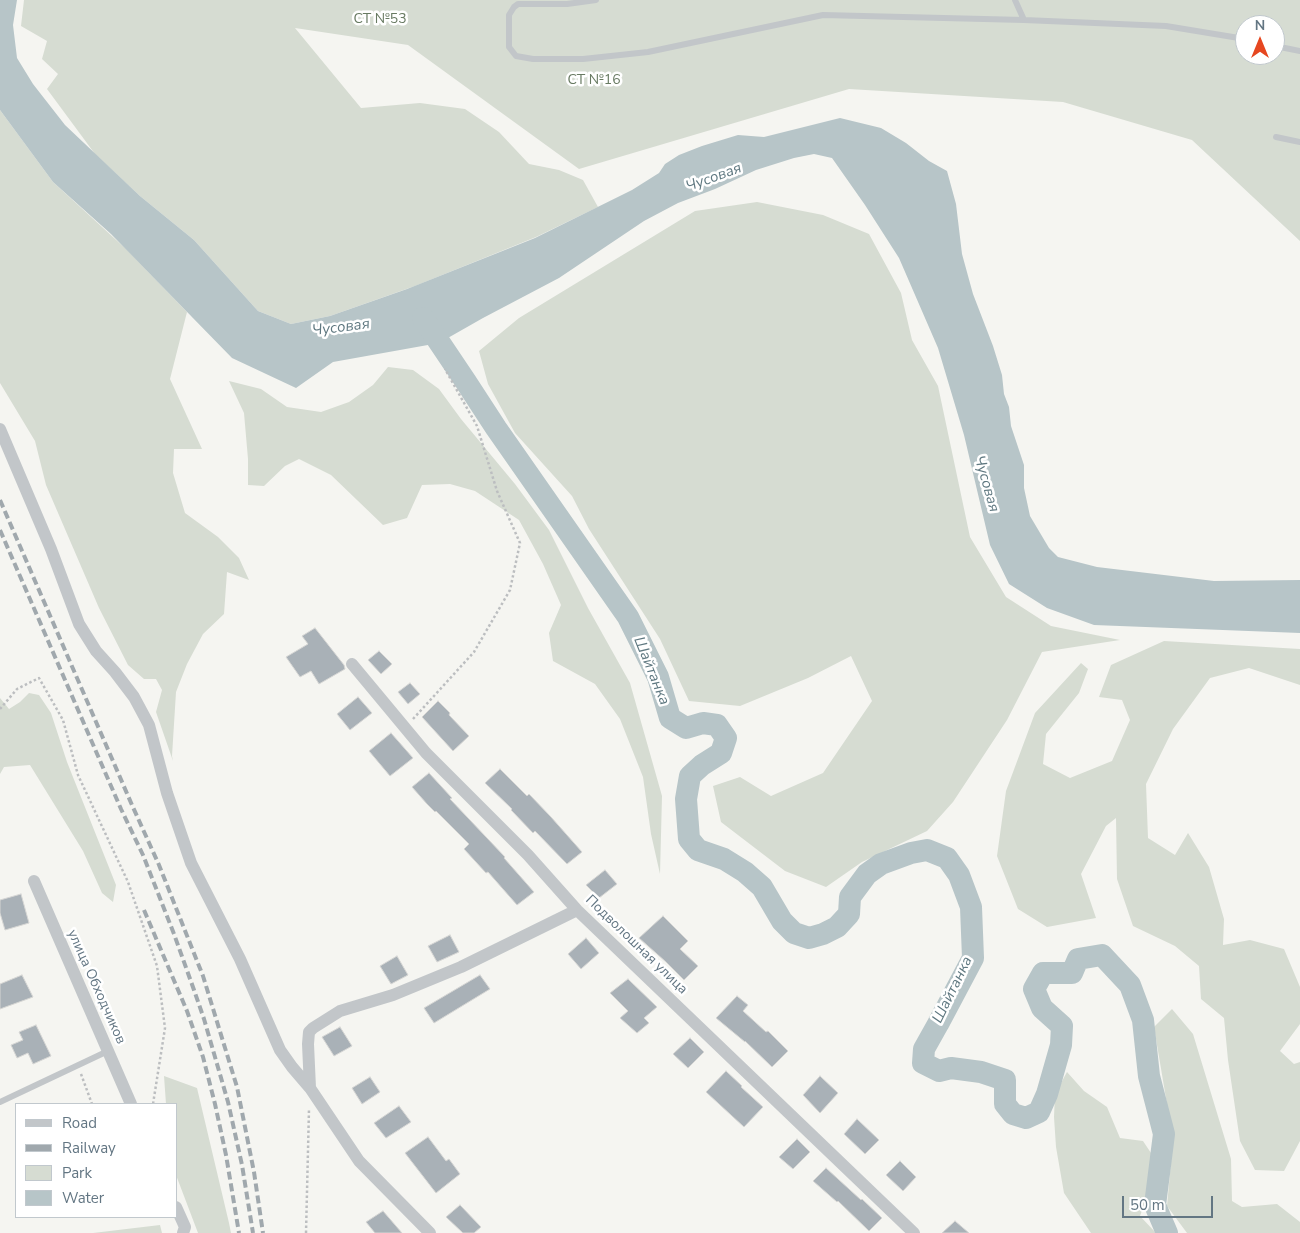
<!DOCTYPE html>
<meta charset="utf-8">
<style>
body{margin:0}
#map{position:relative;width:1300px;height:1233px;overflow:hidden;background:#f5f5f1;font-family:"Nunito Sans",sans-serif}
canvas{display:block}
.legend{position:absolute;left:15px;top:1103px;width:162px;height:115px;box-sizing:border-box;background:#fff;border:1px solid #c1c8cd;margin:0;padding:6px 9px;list-style:none;font-size:15px;color:#637683}
.legend li{display:flex;align-items:center;gap:10px;height:25px}
.legend b{width:25px;border:1px solid #c1c8cd}
.north{position:absolute;left:1235px;top:15px;width:50px;height:50px;box-sizing:border-box;background:#fff;border:1px solid #c1c8cd;border-radius:50%;rotate:0deg;font-size:14px;font-weight:700;line-height:20px;text-align:center;color:#637683}
.north::after{content:'';display:block;margin:auto;width:18px;height:22px;background:#e64720;clip-path:polygon(50% 0,100% 100%,50% 72%,0 100%)}
.scale{position:absolute;left:1122px;top:1196px;width:91px;height:22px;box-sizing:border-box;border:2px solid #637683;border-top:0;padding-left:6px;font-size:15px;line-height:18px;white-space:nowrap;color:#637683;-webkit-text-stroke:4px #fff;paint-order:stroke}
</style>
<div id="map">
<canvas width="1300" height="1233"></canvas>
<ul class="legend">
<li><b style="height:6px;background:#c2c6c9"></b>Road</li>
<li><b style="height:6px;background:#a0a8ad"></b>Railway</li>
<li><b style="height:14px;background:#d6dcd2"></b>Park</li>
<li><b style="height:14px;background:#b7c5c8"></b>Water</li>
</ul>
<div class="north">N</div>
<div class="scale">50 m</div>
</div>
<script>
const ctx = document.querySelector('canvas').getContext('2d');
ctx.lineJoin = 'round';
function fill(path, color) {
  ctx.fillStyle = color;
  ctx.fill(path, 'evenodd');
}
function shape(rows) {
  const path = new Path2D();
  for (const r of rows) {
    path.moveTo(r[0], r[1]);
    for (let i = 2; i < r.length; i += 2) path.lineTo(r[i], r[i + 1]);
  }
  return path;
}
function strokePath(path, color, width, dash) {
  ctx.strokeStyle = color;
  ctx.lineWidth = width;
  ctx.lineCap = dash ? 'butt' : 'round';
  ctx.setLineDash(dash || []);
  ctx.stroke(path);
}
function drawText(font, color, halo, rows, align = 'center') {
  ctx.font = font + ' "Nunito Sans",sans-serif';
  ctx.lineWidth = 5;
  ctx.setLineDash([]);
  ctx.textBaseline = 'middle';
  ctx.strokeStyle = halo;
  ctx.fillStyle = color;
  for (const [text, x, y, turn = 0] of rows) {
    ctx.save();
    ctx.translate(x, y);
    ctx.rotate((+turn || 0) * Math.PI / 180);
    ctx.textAlign = isNaN(turn) ? turn : align;
    if (halo) ctx.strokeText(text, 0, 0);
    ctx.fillText(text, 0, 0);
    ctx.restore();
  }
}
fill(shape([
 [24,0,1300,0,1300,241,1192,140,1063,102,849,89,579,169,408,45,295,28,361,108,420,103,465,109,499,132,529,164,559,170,583,180,598,207,536,237,415,286,330,316,291,324,258,311,194,240,140,196,95,154,47,89,58,74,42,59,47,41,21,26],
 [1245,25,1275,25,1275,55,1245,55],
 [0,110,53,182,126,249,187,312,170,379,202,449,174,449,173,473,185,513,218,537,239,558,249,580,227,572,224,614,203,634,187,664,176,692,172,756,173,761,156,712,162,690,156,679,144,679,128,665,99,608,46,485,35,441,0,383],
 [757,202,823,215,869,234,901,293,912,340,938,386,970,537,1006,597,1051,626,1120,640,1042,652,1007,720,953,802,927,831,862,862,826,887,785,871,721,822,713,786,740,777,771,796,823,773,872,701,851,656,808,678,740,706,689,701,660,639,589,529,572,496,515,433,488,384,479,351,519,318,695,211],
 [388,367,413,370,439,389,461,419,515,484,549,530,588,608,630,683,662,796,660,874,651,834,643,777,620,719,595,684,553,661,549,633,561,605,543,564,519,520,475,491,450,484,422,485,407,518,383,525,331,475,299,459,285,466,264,486,248,485,248,459,244,413,229,381,261,389,287,407,321,412,349,402,373,385],
 [1164,641,1300,649,1300,685,1249,668,1210,678,1173,729,1146,784,1148,838,1175,855,1188,833,1209,867,1224,919,1223,945,1250,940,1284,949,1300,987,1300,1024,1280,1051,1294,1064,1300,1062,1300,1141,1284,1171,1255,1170,1240,1141,1228,1060,1224,1018,1201,999,1199,966,1175,946,1133,926,1117,879,1116,818,1106,826,1081,874,1096,918,1047,927,1018,909,997,856,1006,791,1035,713,1081,663,1088,669,1079,693,1046,734,1043,764,1070,778,1112,761,1130,720,1122,700,1099,697,1111,665],
 [29,693,39,695,51,713,67,762,116,885,113,902,102,893,83,851,30,765,4,767,0,774,0,698,9,709,20,702],
 [1172,1009,1193,1034,1231,1159,1232,1201,1242,1207,1277,1204,1300,1222,1300,1233,1187,1233,1167,1206,1173,1140,1154,1027],
 [1067,1072,1084,1091,1107,1107,1120,1138,1143,1141,1151,1153,1153,1180,1140,1216,1156,1233,1091,1233,1064,1193,1056,1147,1054,1117,1055,1094],
 [164,1076,197,1088,229,1223,231,1233,198,1233,176,1175,176,1104,166,1104],
 [160,1225,162,1233,93,1233]
]), '#d6dcd2');
fill(shape([
 [0,0,17,0,13,25,17,58,33,84,65,125,140,196,194,240,258,311,291,324,330,316,407,289,535,238,632,190,659,173,665,164,679,155,702,146,738,135,764,137,840,118,881,128,906,143,929,161,947,171,956,204,962,254,973,294,993,346,1002,375,1004,394,1009,407,1011,426,1024,465,1024,488,1030,516,1049,548,1058,557,1097,567,1214,581,1300,580,1300,633,1094,625,1047,608,1009,584,990,545,964,435,938,348,899,258,865,205,832,158,814,154,794,158,756,170,715,189,678,203,644,221,559,278,483,318,439,343,333,362,296,388,232,358,111,234,53,182,0,110]
]), '#b7c5c8');
strokePath(shape([
 [423,318,466,382,496,428,628,617,658,677,670,718,686,728,703,723,717,725,726,738,721,753,702,765,690,776,686,799,689,839,698,850,724,859,745,872,762,887,782,921,794,933,809,938,823,934,837,927,849,914,850,897,867,874,881,864,911,853,927,850,947,858,959,875,971,907,973,958,938,1024,924,1049,923,1063,939,1071,951,1068,981,1072,1005,1080,1005,1104,1013,1114,1026,1118,1039,1112,1047,1094,1061,1045,1062,1026,1042,1008,1034,989,1043,973,1072,973,1078,959,1102,955,1130,985,1143,1020,1149,1076,1164,1134,1155,1205,1167,1233]
]), '#b7c5c8', 22);
const building = shape([
 [315,628,344,665,345,669,319,684,311,671,300,677,286,657,308,644,302,636,315,628],
 [379,651,392,664,381,674,368,660,379,651],
 [410,683,420,694,408,704,398,692,410,683],
 [358,697,372,713,350,730,337,714,358,697],
 [438,701,450,713,449,715,469,736,453,751,422,717,438,701],
 [391,733,413,758,390,776,369,751,391,733],
 [500,769,527,796,529,794,551,817,582,852,567,864,535,831,533,833,511,810,512,809,485,783,500,769],
 [429,773,452,798,450,799,505,857,504,858,534,892,517,905,488,872,486,873,464,849,469,844,436,811,435,812,427,804,412,787,429,773],
 [605,870,617,884,599,898,586,885,605,870],
 [21,894,29,923,5,930,0,913,0,900,21,894],
 [663,916,688,941,680,949,698,966,684,980,666,962,639,938,663,916],
 [450,935,459,952,437,962,428,946,450,935],
 [586,938,599,953,581,969,568,954,586,938],
 [397,956,408,975,391,984,380,966,397,956],
 [22,975,33,997,0,1009,0,984,22,975],
 [480,975,490,989,434,1023,424,1008,480,975],
 [628,979,657,1007,644,1018,649,1023,637,1033,620,1018,628,1011,610,993,628,979],
 [737,996,748,1005,743,1011,766,1032,768,1031,788,1051,772,1067,745,1041,745,1042,716,1018,737,996],
 [36,1025,51,1056,33,1064,28,1053,17,1058,11,1045,23,1040,19,1032,36,1025],
 [340,1027,352,1046,334,1056,322,1037,340,1027],
 [690,1038,704,1052,688,1068,673,1054,690,1038],
 [726,1071,742,1086,741,1087,763,1107,744,1127,706,1092,726,1071],
 [820,1076,838,1093,820,1113,803,1095,820,1076],
 [370,1077,380,1092,362,1104,352,1088,370,1077],
 [399,1106,411,1122,386,1138,374,1123,399,1106],
 [857,1119,879,1140,865,1154,844,1134,857,1119],
 [428,1137,446,1161,449,1159,460,1174,436,1193,405,1153,428,1137],
 [797,1139,810,1152,793,1169,779,1157,797,1139],
 [900,1161,916,1177,903,1191,886,1175,900,1161],
 [826,1168,861,1200,862,1199,882,1218,869,1231,838,1201,837,1202,813,1181,826,1168],
 [460,1205,481,1227,474,1233,463,1233,446,1217,460,1205],
 [383,1211,402,1233,375,1233,366,1222,383,1211],
 [955,1221,969,1233,942,1233,955,1221]
]);
fill(building, '#a9b1b7');
strokePath(building, '#d6d6d4', 1);
strokePath(shape([
 [0,709,17,689,39,678,63,720,78,775,128,882,157,966,165,1028,153,1104],
 [413,719,474,652,510,590,520,543,497,491,477,426,445,369],
 [81,1074,92,1104],
 [306,1233,309,1109]
]), '#bcbec0', 2.5, [2.5, 2.5]);
strokePath(shape([
 [596,0,567,4,518,4,514,7,509,15,509,47,516,56,533,59,583,59,648,52,823,15,1024,20,1166,26,1245,39],
 [1015,0,1024,20],
 [1275,46,1300,51],
 [1276,137,1300,142],
 [0,1102,108,1051]
]), '#c2c6c9', 6);
strokePath(shape([
 [0,429,51,549,79,624,96,651,115,672,134,697,149,725,167,793,191,863,240,959,280,1050,292,1067,310,1088,359,1161,430,1233],
 [352,664,426,753,528,855,577,910,914,1233],
 [34,881,131,1104],
 [310,1088,308,1044,309,1032,313,1028,340,1011,393,995,461,967,577,910],
 [176,1207,185,1227,183,1233]
]), '#c2c6c9', 12);
strokePath(shape([
 [0,500,132,805,159,865,203,976,237,1087,254,1172,263,1233],
 [0,530,121,809,143,855,174,934,194,990,204,1019,228,1102,242,1165,253,1233],
 [144,910,187,1011,203,1057,215,1104,226,1155,239,1233]
]), '#a0a8ad', 4, [8, 4]);
drawText('14px', '#687a62', '#fff', [
 ["СТ №53",380,20],
 ["СТ №16",594,81]
]);
drawText('14px', '#637683', '#fff', [
 ["Подволошная улица",636,945,44],
 ["улица Обходчиков",96,987,66]
]);
drawText('italic 15px', '#5f7880', '#fff', [
 ["Чусовая",714,178,-20],
 ["Чусовая",341,328,-7],
 ["Чусовая",986,484,74],
 ["Шайтанка",651,671,68],
 ["Шайтанка",953,990,-64]
]);
</script>
